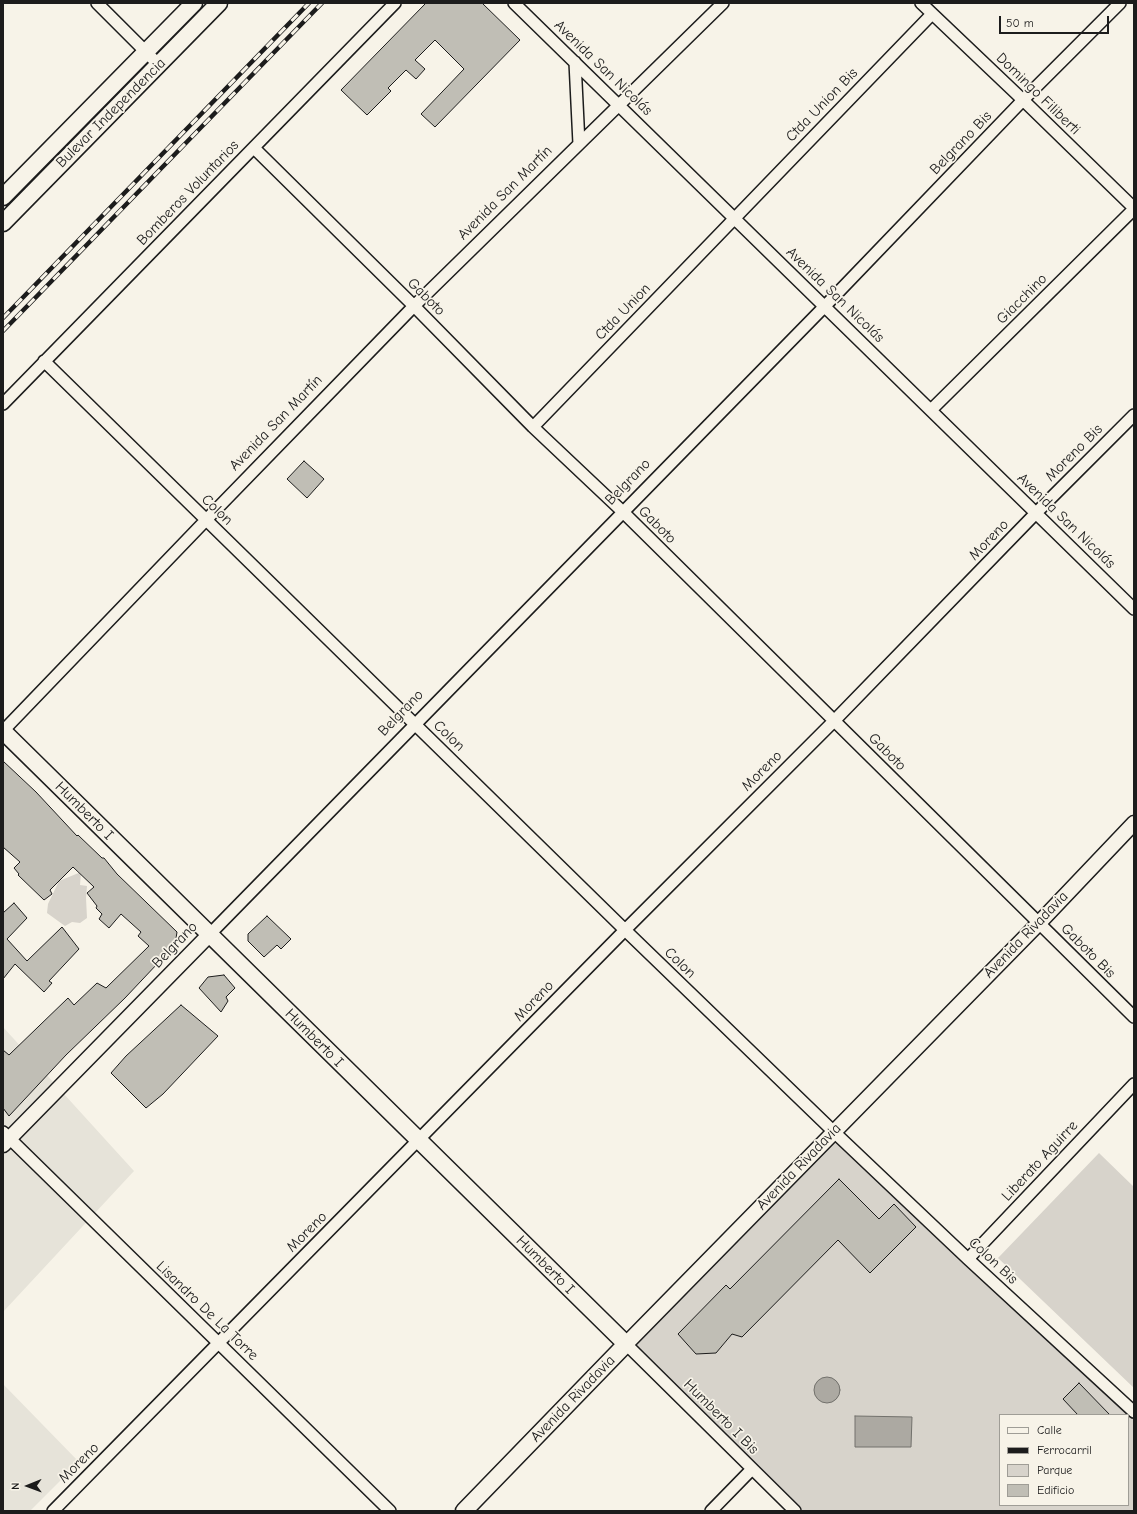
<!DOCTYPE html>
<meta charset="utf-8">
<style>
body{margin:0}
#map{position:relative;width:1137px;height:1514px;overflow:hidden;background:#f7f3e8;font-family:"Comic Neue",sans-serif}
canvas{display:block}
.frame{position:absolute;inset:0;border:4px solid #1c1c1c;pointer-events:none}
.legend{position:absolute;left:999px;top:1414px;width:130px;height:92px;box-sizing:border-box;background:#f7f3e8;border:1px solid #9f9d96;margin:0;padding:5px 7px;list-style:none;font-size:12px;color:#1c1c1c}
.legend li{display:flex;align-items:center;gap:8px;height:20px}
.legend b{width:20px;border:1px solid #9f9d96}
.north{position:absolute;left:8px;top:1466px;width:40px;height:40px;-webkit-text-stroke:3px #f7f3e8;paint-order:stroke;rotate:269deg;font-size:11px;font-weight:700;line-height:16px;text-align:center;color:#1c1c1c}
.north::after{content:'';display:block;margin:auto;width:14px;height:18px;background:#1c1c1c;clip-path:polygon(50% 0,100% 100%,50% 72%,0 100%)}
.scale{position:absolute;left:999px;top:16px;width:110px;height:18px;box-sizing:border-box;border:2px solid #1c1c1c;border-top:0;padding-left:5px;font-size:12px;line-height:14px;white-space:nowrap;color:#1c1c1c;-webkit-text-stroke:3px #f7f3e8;paint-order:stroke}
</style>
<div id="map">
<canvas width="1137" height="1514"></canvas>
<div class="frame"></div>
<ul class="legend">
<li><b style="height:5px;background:#f7f3e8"></b>Calle</li>
<li><b style="height:5px;background:#1c1c1c"></b>Ferrocarril</li>
<li><b style="height:11px;background:#d7d3cb"></b>Parque</li>
<li><b style="height:11px;background:#c0beb5"></b>Edificio</li>
</ul>
<div class="north">N</div>
<div class="scale">50 m</div>
</div>
<script>
const ctx = document.querySelector('canvas').getContext('2d');
ctx.lineJoin = 'round';
function fill(path, color) {
  ctx.fillStyle = color;
  ctx.fill(path, 'evenodd');
}
function shape(rows) {
  const path = new Path2D();
  for (const r of rows) {
    if (r.length === 3) {
      path.moveTo(r[0] + r[2], r[1]);
      path.arc(r[0], r[1], r[2], 0, 2 * Math.PI);
      continue;
    }
    path.moveTo(r[0], r[1]);
    for (let i = 2; i < r.length; i += 2) path.lineTo(r[i], r[i + 1]);
  }
  return path;
}
function strokePath(path, color, width, dash) {
  ctx.strokeStyle = color;
  ctx.lineWidth = width;
  ctx.lineCap = dash ? 'butt' : 'round';
  ctx.setLineDash(dash || []);
  ctx.stroke(path);
}
function drawText(font, color, halo, rows, align = 'center') {
  ctx.font = font + ' "Comic Neue",sans-serif';
  ctx.lineWidth = 3.5;
  ctx.setLineDash([]);
  ctx.textBaseline = 'middle';
  ctx.strokeStyle = halo;
  ctx.fillStyle = color;
  for (const [text, x, y, turn = 0] of rows) {
    ctx.save();
    ctx.translate(x, y);
    ctx.rotate((+turn || 0) * Math.PI / 180);
    ctx.textAlign = isNaN(turn) ? turn : align;
    if (halo) ctx.strokeText(text, 0, 0);
    ctx.fillText(text, 0, 0);
    ctx.restore();
  }
}
fill(shape([
 [3,1027,134,1171,3,1312],
 [3,1384,79,1462,30,1511,3,1511]
]), '#e6e3d9');
fill(shape([
 [81,872,80,885,87,886,86,898,87,918,80,923,72,922,65,926,47,913,48,904,59,881],
 [833,1131,1134,1412,1134,1511,795,1511,626,1344],
 [1000,1415,1128,1415,1128,1505,1000,1505],
 [1099,1153,1134,1187,1134,1388,998,1258]
]), '#d7d3cb');
const water = shape([
 [827,1390,13],
 [855,1416,912,1417,911,1447,855,1447,855,1416]
]);
fill(water, '#aca9a2');
strokePath(water, '#72716c', 1);
const building = shape([
 [426,3,482,3,520,40,435,127,421,114,464,69,435,40,415,60,425,69,416,79,406,70,388,88,391,91,367,115,341,90,426,3],
 [304,461,324,479,307,498,287,479,304,461],
 [3,761,36,792,77,836,78,835,102,858,104,858,117,874,177,932,175,945,125,998,66,1055,9,1116,3,1108,3,1050,9,1055,68,998,74,1005,97,983,106,988,149,946,138,936,141,932,121,914,109,928,99,919,102,914,96,908,97,906,87,893,94,887,73,867,50,890,52,894,44,900,18,875,19,874,14,868,20,862,3,847,3,761],
 [14,903,27,918,7,939,27,961,62,927,79,949,49,981,52,983,44,992,15,964,3,979,3,913,14,903],
 [267,916,291,939,281,949,277,945,264,957,248,941,248,934,267,916],
 [224,975,235,988,226,997,228,1001,221,1012,199,988,208,977,224,975],
 [181,1005,218,1036,163,1094,146,1108,111,1073,126,1056,181,1005],
 [839,1179,879,1219,894,1204,916,1227,870,1273,838,1240,742,1337,732,1334,716,1353,696,1354,678,1334,726,1285,730,1289,839,1179],
 [1079,1383,1110,1415,1078,1415,1063,1399,1079,1383]
]);
fill(building, '#c0beb5');
strokePath(building, '#1c1c1c', 1);
const minor = shape([
 [97,3,159,65],
 [514,3,1134,609],
 [921,3,1023,100,1134,208],
 [575,62,579,144],
 [254,148,414,306,533,427,623,512,1134,1017],
 [44,361,625,930,833,1131,968,1259,1134,1412],
 [3,404,395,3],
 [931,410,1134,209],
 [533,427,932,14],
 [3,731,206,520,414,306,723,3],
 [210,934,825,306,1023,100,1120,3],
 [3,1132,390,1511],
 [968,1259,1134,1084],
 [626,1344,795,1511],
 [53,1511,625,930,834,721,1036,513,1134,415],
 [711,1511,752,1469]
]);
const tertiary = shape([
 [3,1145,210,934],
 [626,1344,1039,923,1134,823]
]);
const secondary = shape([
 [3,197,194,3],
 [3,223,219,3],
 [3,731,626,1344,464,1511]
]);
strokePath(minor, '#1c1c1c', 14);
strokePath(tertiary, '#1c1c1c', 17);
strokePath(secondary, '#1c1c1c', 19);
strokePath(minor, '#f7f3e8', 11);
strokePath(tertiary, '#f7f3e8', 14);
strokePath(secondary, '#f7f3e8', 16);
const rail = shape([
 [3,318,309,3],
 [3,331,322,3]
]);
strokePath(rail, '#1c1c1c', 4.5);
strokePath(rail, '#f7f3e8', 3, [9]);
drawText('15px', '#1c1c1c', '#f7f3e8', [
 ["Avenida San Nicolás",603,68,44],
 ["Domingo Filiberti",1038,94,44],
 ["Ctda Union Bis",822,105,-46],
 ["Bulevar Independencia",111,113,-45],
 ["Belgrano Bis",961,143,-46],
 ["Bomberos Voluntarios",188,193,-46],
 ["Avenida San Martín",505,193,-45],
 ["Avenida San Nicolás",835,295,44],
 ["Gaboto",426,297,45],
 ["Giacchino",1022,299,-45],
 ["Ctda Union",623,312,-46],
 ["Avenida San Martín",276,423,-46],
 ["Moreno Bis",1074,453,-45],
 ["Belgrano",628,482,-46],
 ["Colon",217,510,44],
 ["Avenida San Nicolás",1066,521,44],
 ["Gaboto",657,525,45],
 ["Moreno",989,540,-46],
 ["Belgrano",401,713,-46],
 ["Colon",449,736,44],
 ["Gaboto",887,752,45],
 ["Moreno",762,771,-45],
 ["Humberto I",84,811,45],
 ["Avenida Rivadavia",1026,935,-46],
 ["Belgrano",175,945,-46],
 ["Gaboto Bis",1088,951,45],
 ["Colon",680,963,44],
 ["Moreno",534,1001,-46],
 ["Humberto I",314,1038,45],
 ["Liberato Aguirre",1040,1161,-47],
 ["Avenida Rivadavia",799,1167,-46],
 ["Moreno",307,1232,-45],
 ["Colon Bis",993,1261,43],
 ["Humberto I",545,1265,45],
 ["Lisandro De La Torre",207,1311,44],
 ["Avenida Rivadavia",573,1399,-46],
 ["Humberto I Bis",721,1417,45],
 ["Moreno",79,1463,-45]
]);
</script>
